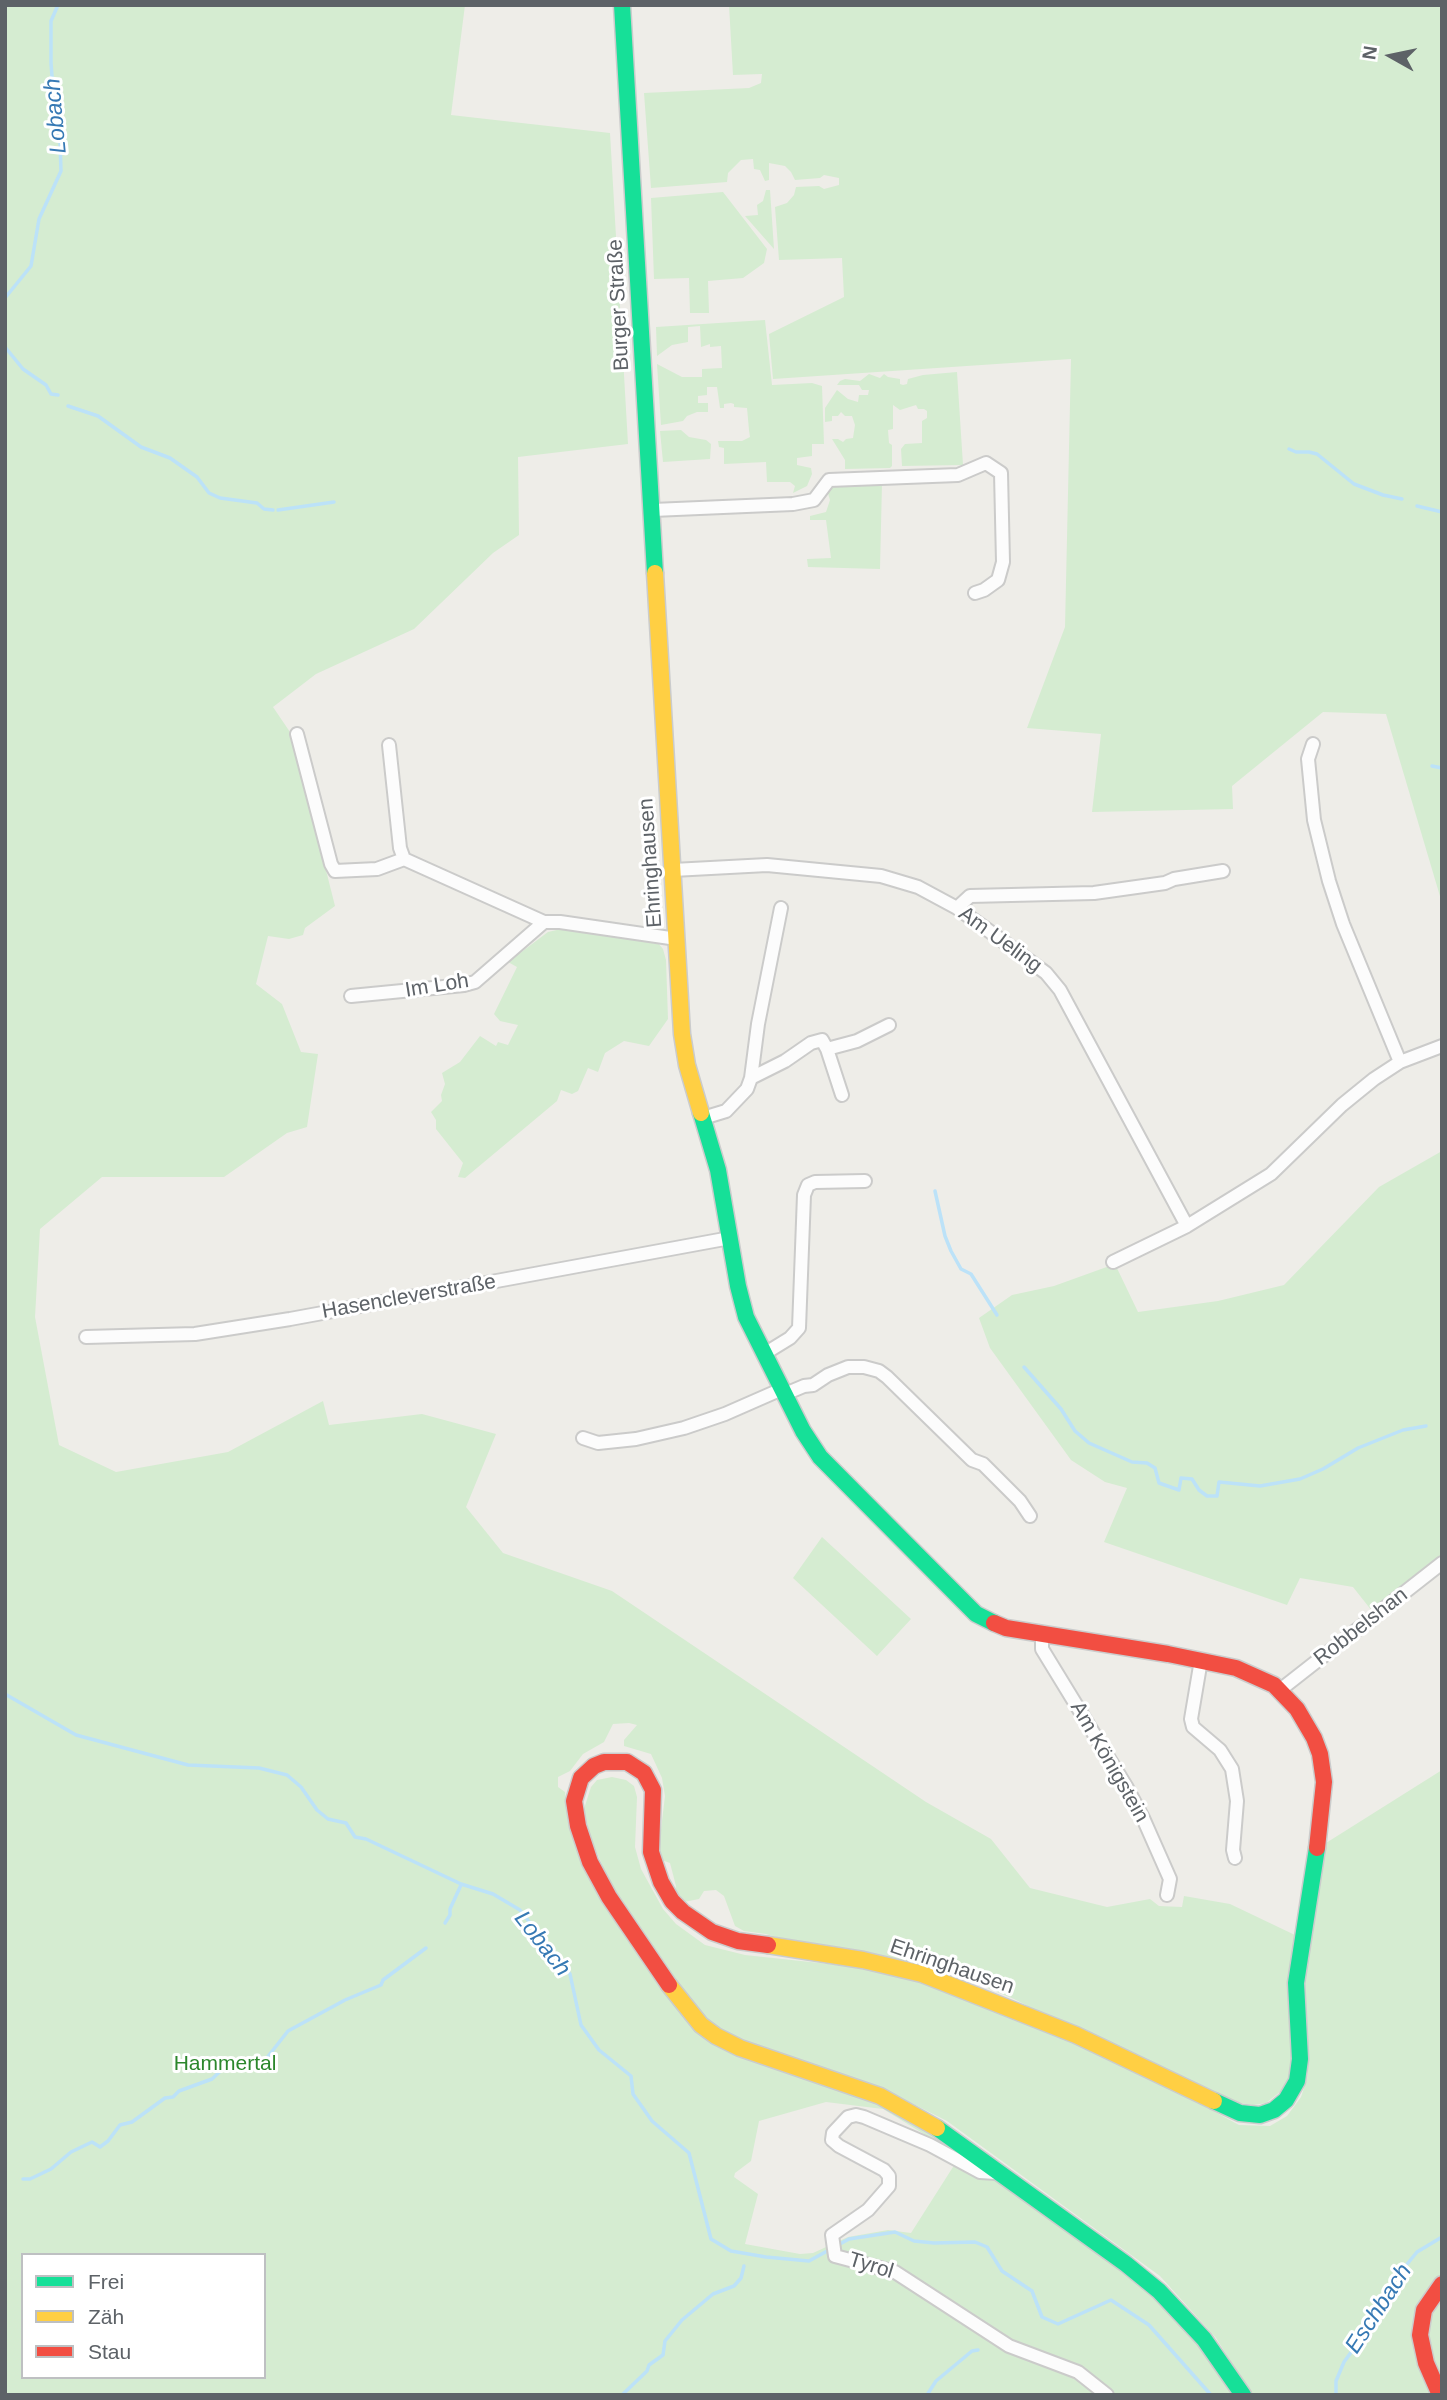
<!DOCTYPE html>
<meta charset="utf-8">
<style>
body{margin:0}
#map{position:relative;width:1447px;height:2400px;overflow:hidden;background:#eeede8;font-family:Arial,sans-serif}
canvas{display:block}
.frame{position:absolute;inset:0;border:7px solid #5d6267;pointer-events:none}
.legend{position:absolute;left:21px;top:2253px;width:245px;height:126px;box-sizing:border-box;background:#fff;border:2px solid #bec0c2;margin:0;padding:9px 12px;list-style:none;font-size:21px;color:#5d6267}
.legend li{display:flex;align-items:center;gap:14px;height:35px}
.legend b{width:35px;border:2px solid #bec0c2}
.north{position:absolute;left:1356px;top:21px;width:70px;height:70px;-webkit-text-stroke:5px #fff;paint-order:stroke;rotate:279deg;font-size:19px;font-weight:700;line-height:28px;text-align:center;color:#5d6267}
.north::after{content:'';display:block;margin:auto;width:24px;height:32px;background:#5d6267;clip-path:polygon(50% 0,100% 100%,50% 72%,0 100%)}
</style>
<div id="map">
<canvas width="1447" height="2400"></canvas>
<div class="frame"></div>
<ul class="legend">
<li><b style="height:9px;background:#16e098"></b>Frei</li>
<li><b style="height:9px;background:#ffcf43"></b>Zäh</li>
<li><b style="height:9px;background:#f24e42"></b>Stau</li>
</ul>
<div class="north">N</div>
</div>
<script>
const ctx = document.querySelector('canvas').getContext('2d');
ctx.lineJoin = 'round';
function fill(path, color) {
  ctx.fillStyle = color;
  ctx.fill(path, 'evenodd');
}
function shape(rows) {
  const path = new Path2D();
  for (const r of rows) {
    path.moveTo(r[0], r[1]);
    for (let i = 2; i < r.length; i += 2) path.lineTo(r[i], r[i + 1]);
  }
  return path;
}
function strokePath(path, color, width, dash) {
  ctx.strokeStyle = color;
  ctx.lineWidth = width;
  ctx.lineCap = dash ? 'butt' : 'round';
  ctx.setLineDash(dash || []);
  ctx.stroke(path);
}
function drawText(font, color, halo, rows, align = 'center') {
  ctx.font = font + ' Arial,sans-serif';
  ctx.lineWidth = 6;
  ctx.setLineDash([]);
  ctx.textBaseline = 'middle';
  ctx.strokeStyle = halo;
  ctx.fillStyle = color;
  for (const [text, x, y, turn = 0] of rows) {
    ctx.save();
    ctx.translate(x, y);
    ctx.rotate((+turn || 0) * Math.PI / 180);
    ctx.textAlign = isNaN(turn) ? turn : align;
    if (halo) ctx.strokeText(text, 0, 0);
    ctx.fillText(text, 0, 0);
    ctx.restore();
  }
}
fill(shape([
 [5,5,465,5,451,115,610,133,628,444,518,457,519,535,493,553,414,629,316,674,273,707,292,735,335,906,305,928,303,935,289,939,268,936,256,984,282,1004,301,1052,318,1054,307,1127,287,1133,224,1177,102,1177,40,1229,35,1317,59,1445,116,1472,228,1452,323,1401,329,1425,422,1414,496,1434,466,1507,503,1553,612,1591,926,1802,991,1839,1030,1888,1107,1907,1150,1899,1159,1906,1182,1907,1184,1896,1230,1904,1295,1935,1288,1985,1293,2046,1290,2077,1285,2088,1266,2103,1254,2105,1239,2103,1051,2018,1014,1999,964,1978,897,1959,798,1944,766,1934,744,1931,735,1926,724,1896,716,1890,704,1891,699,1899,684,1902,675,1894,676,1886,670,1863,659,1859,659,1846,665,1796,662,1778,651,1754,624,1746,624,1740,637,1725,629,1723,613,1724,604,1742,583,1754,570,1771,558,1777,558,1787,565,1792,568,1822,577,1848,688,2021,907,2116,1135,2279,1188,2330,1232,2395,5,2395],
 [826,2102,883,2109,960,2156,911,2233,888,2230,848,2237,813,2253,800,2254,745,2244,758,2194,734,2177,735,2173,751,2161,759,2121],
 [23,2255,264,2255,264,2377,23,2377],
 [729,5,1442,5,1442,903,1386,714,1323,712,1232,786,1233,809,1092,812,1101,734,1027,728,1065,627,1071,359,773,379,769,334,844,297,842,258,779,260,775,207,787,203,794,195,796,187,819,186,824,189,839,185,839,178,824,175,820,178,795,180,791,172,785,166,769,163,769,180,765,181,760,170,754,169,753,159,741,160,728,173,727,182,651,188,644,93,749,88,761,83,762,74,733,75],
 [766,190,770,190,774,249,745,216,758,215,757,205,763,201],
 [723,192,767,249,764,263,743,278,708,281,709,313,690,313,689,278,654,279,651,198],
 [765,320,772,385,812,383,822,386,824,444,812,444,812,456,797,458,797,465,811,468,812,474,807,486,793,493,795,486,790,482,767,482,766,462,724,464,724,448,719,447,718,441,742,441,750,437,749,430,747,408,734,407,734,404,731,403,724,404,724,408,720,408,717,387,707,387,707,395,698,396,698,403,708,403,708,412,697,412,687,416,683,421,661,425,657,364,682,377,702,377,702,369,722,368,721,346,710,347,710,344,701,347,700,326,688,327,688,342,672,345,657,356,656,327],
 [957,372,963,465,902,466,901,449,905,444,922,443,922,421,927,418,927,411,924,409,918,409,916,405,900,410,893,405,893,429,888,430,889,443,892,445,892,466,890,468,845,469,845,460,832,439,838,439,843,442,846,439,853,438,855,425,852,416,845,416,841,412,838,416,832,416,832,421,825,422,825,408,837,390,848,399,858,402,859,395,868,395,869,390,862,390,859,385,837,385,840,381,845,379,860,381,869,374,880,378,884,374,888,377,900,379,900,384,903,385,907,384,908,379,923,375],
 [681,430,689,437,706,440,711,444,710,459,663,462,660,431],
 [882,483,880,569,808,567,807,559,831,558,826,520,810,520,810,516,826,512,830,500,827,490,829,488,837,485],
 [561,929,658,943,663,949,666,960,668,1019,649,1046,624,1041,605,1053,598,1072,588,1068,578,1091,572,1094,561,1090,557,1101,465,1178,458,1177,463,1163,436,1129,436,1120,431,1112,442,1101,441,1095,445,1084,442,1073,460,1062,480,1036,496,1046,498,1042,508,1045,518,1025,500,1021,494,1014,517,967,508,962,548,932],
 [1442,1151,1442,1559,1372,1611,1353,1587,1300,1578,1287,1605,1104,1542,1127,1488,1105,1482,1071,1460,990,1348,979,1318,1012,1295,1054,1286,1115,1264,1138,1312,1218,1301,1284,1285,1379,1187],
 [822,1537,911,1619,877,1656,793,1578],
 [1442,1770,1442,2275,1421,2303,1435,2395,1252,2395,1216,2338,1160,2276,947,2121,875,2085,733,2038,713,2026,694,2008,611,1885,590,1837,584,1809,591,1787,597,1780,612,1777,626,1780,634,1786,637,1797,635,1847,641,1869,663,1909,676,1924,705,1945,745,1955,885,1970,914,1978,1132,2067,1239,2125,1270,2126,1287,2116,1301,2097,1307,2079,1309,2057,1304,2010,1304,1970,1326,1843],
 [1442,2292,1442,2386,1425,2332,1436,2298]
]), '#d5ecd1');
strokePath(shape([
 [5,298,31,266,39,219,61,171,60,143,55,116,51,63,51,21,58,5],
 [5,347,23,369,46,385,51,394,58,395],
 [68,406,98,416,141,447,170,458,197,477,209,493,220,498,257,503,264,509,273,510],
 [1289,449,1296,452,1309,452,1317,454,1354,484,1383,495,1402,499],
 [1417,506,1442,512],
 [278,510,334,502],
 [1432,766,1442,768],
 [935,1191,945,1236,951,1251,961,1269,971,1274,997,1315],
 [1024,1367,1061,1409,1075,1431,1089,1443,1132,1462,1147,1463,1155,1468,1159,1483,1179,1490,1181,1478,1192,1479,1199,1490,1207,1496,1217,1496,1219,1482,1260,1486,1300,1479,1323,1469,1358,1448,1403,1430,1426,1426],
 [5,1694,76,1735,188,1765,259,1768,287,1775,301,1787,317,1810,328,1819,346,1823,355,1837,366,1839,461,1884,493,1894,520,1910,570,1974,581,2025,599,2050,631,2076,633,2094,652,2121,689,2153,711,2239,731,2251,766,2257,809,2261,849,2239,895,2232,914,2241,934,2243,975,2242,987,2247,1002,2271,1032,2291,1042,2317,1058,2324,1111,2300,1149,2325,1211,2395],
 [445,1923,450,1915,450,1909,461,1885],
 [23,2179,30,2179,51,2169,71,2152,92,2142,100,2147,108,2141,120,2125,132,2122,165,2098,173,2097,179,2091,212,2079,229,2063,266,2059,288,2031,345,2000,381,1985,383,1980,426,1948],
 [622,2395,647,2371,649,2365,663,2355,665,2341,682,2320,713,2294,734,2286,741,2278,744,2266],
 [927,2395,936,2381,972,2351,978,2350],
 [1336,2395,1336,2381,1344,2362,1389,2300,1399,2274,1417,2252,1442,2237]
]), '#bce2f8', 3.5);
const street = shape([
 [653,510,793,504,814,500,829,480,958,475,986,463,1001,473,1003,562,998,580,984,590,975,593],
 [297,734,331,864,335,871,377,869,404,859],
 [389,745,400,848,404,859,544,922],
 [673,870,767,865,881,876,918,887,957,908,985,928,1046,973,1060,990,1187,1226,1271,1174,1342,1105,1374,1079,1400,1062,1343,924,1329,881,1314,820,1308,759,1313,744],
 [957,908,970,896,1094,893,1165,883,1174,879,1223,871],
 [351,996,464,985,475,982,544,922,560,922,677,939],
 [827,1049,842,1095],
 [1400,1062,1442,1046],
 [751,1078,785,1061,811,1043,822,1040,827,1049,857,1041,889,1025],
 [703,1118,726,1111,747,1089,751,1078,758,1024,781,908],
 [1113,1262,1187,1226],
 [86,1337,195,1334,290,1319,730,1238],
 [764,1354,790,1338,799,1328,804,1195,808,1185,815,1182,865,1181],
 [785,1394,804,1386,813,1385,828,1375,848,1367,864,1367,879,1371,887,1377,972,1460,983,1464,1020,1501,1030,1516],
 [583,1438,598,1443,636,1439,684,1428,725,1414,782,1389],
 [1042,1633,1042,1649,1127,1788,1143,1818,1170,1879,1167,1895],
 [1201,1660,1191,1719,1193,1727,1220,1750,1232,1769,1237,1801,1233,1850,1235,1858],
 [1280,1690,1442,1563],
 [996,2173,980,2172,930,2145,864,2117,856,2115,848,2117,833,2133,832,2140,839,2146,884,2170,889,2176,889,2186,868,2210,832,2235,835,2256,895,2272,1009,2346,1078,2372,1107,2395]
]);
const fast = shape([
 [622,5,655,573],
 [701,1113,718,1170,738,1286,746,1317,803,1431,820,1457,976,1614,994,1623],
 [1214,2101,1240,2113,1260,2115,1274,2110,1286,2100,1297,2081,1300,2059,1296,1983,1317,1848],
 [937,2128,1126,2264,1159,2291,1204,2339,1243,2395]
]);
const slow = shape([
 [655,573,682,1034,687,1065,701,1113],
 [768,1945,863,1960,922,1974,1076,2035,1214,2101],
 [669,1985,701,2025,716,2036,740,2048,880,2096,937,2128]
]);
const jam = shape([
 [994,1623,1006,1628,1168,1654,1236,1668,1274,1685,1297,1709,1314,1738,1320,1754,1324,1782,1317,1848],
 [669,1985,609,1897,590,1862,578,1826,574,1801,581,1778,594,1766,604,1762,627,1762,644,1773,653,1790,651,1852,661,1882,672,1901,683,1912,712,1932,738,1941,768,1945],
 [1440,2395,1426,2363,1420,2335,1424,2310,1442,2284]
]);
strokePath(street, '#cbcbca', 16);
strokePath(fast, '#cbcccc', 19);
strokePath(slow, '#cbcccc', 19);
strokePath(jam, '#cbcccc', 19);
strokePath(street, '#fcfcfc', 12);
strokePath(fast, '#16e098', 16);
strokePath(slow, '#ffcf43', 16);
strokePath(jam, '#f24e42', 16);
drawText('21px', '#5d6267', '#fff', [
 ["Burger Straße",619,305,-93],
 ["Ehringhausen",651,863,-94],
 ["Am Ueling",1000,940,36],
 ["Im Loh",437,986,-9],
 ["Hasencleverstraße",409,1297,-10],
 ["Robbelshan",1361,1627,-38],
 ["Am Königstein",1109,1762,60],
 ["Ehringhausen",952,1967,19],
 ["Tyrol",871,2266,17]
]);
drawText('21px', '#2c872c', '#fff', [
 ["Hammertal",225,2064]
]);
drawText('italic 23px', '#3679b4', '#fff', [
 ["Lobach",56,116,-95],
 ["Lobach",542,1944,52],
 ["Eschbach",1379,2309,-57]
]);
</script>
